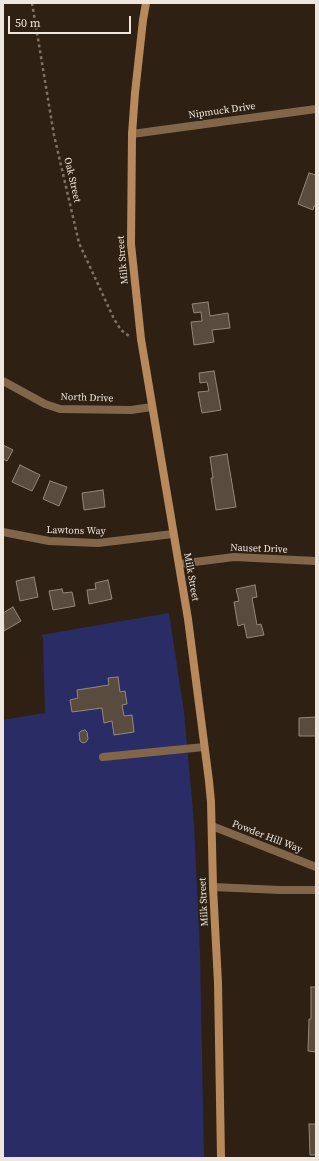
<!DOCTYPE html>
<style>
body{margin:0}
#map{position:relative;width:319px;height:1161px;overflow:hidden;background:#2e2114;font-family:"Source Serif 4",serif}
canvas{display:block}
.frame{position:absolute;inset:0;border:4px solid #eee5dc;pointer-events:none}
.scale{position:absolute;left:8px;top:16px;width:123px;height:18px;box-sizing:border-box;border:2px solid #eee5dc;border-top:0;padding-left:5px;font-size:12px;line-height:14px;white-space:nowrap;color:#eee5dc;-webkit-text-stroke:3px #2e2114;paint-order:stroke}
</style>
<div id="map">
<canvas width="319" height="1161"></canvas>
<div class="frame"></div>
<div class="scale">50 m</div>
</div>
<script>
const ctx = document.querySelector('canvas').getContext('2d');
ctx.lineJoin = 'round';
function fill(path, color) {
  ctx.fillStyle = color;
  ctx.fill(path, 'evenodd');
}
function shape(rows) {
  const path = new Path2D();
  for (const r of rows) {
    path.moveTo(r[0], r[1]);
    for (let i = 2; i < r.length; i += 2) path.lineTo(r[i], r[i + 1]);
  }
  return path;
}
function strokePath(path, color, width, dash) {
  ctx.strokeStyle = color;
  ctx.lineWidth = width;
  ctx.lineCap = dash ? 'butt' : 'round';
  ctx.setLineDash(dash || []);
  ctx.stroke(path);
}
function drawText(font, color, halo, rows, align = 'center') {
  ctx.font = font + ' "Source Serif 4",serif';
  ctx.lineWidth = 3.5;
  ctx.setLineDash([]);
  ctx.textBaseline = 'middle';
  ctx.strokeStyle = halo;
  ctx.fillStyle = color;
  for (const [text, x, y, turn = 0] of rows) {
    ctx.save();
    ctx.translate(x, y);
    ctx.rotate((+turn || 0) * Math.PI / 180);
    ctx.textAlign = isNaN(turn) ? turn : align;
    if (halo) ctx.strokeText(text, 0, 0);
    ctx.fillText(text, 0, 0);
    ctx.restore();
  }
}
fill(shape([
 [169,613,184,712,194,823,200,954,204,1158,3,1158,3,720,45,713,43,638,41,635]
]), '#2a2d65');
const building = shape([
 [309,173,316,175,316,207,314,206,313,210,298,204,309,173],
 [208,302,210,316,228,313,230,328,212,330,214,342,194,345,191,322,202,321,201,312,194,313,192,304,208,302],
 [214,371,221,410,202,413,198,392,209,391,207,382,200,383,199,373,214,371],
 [3,445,13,450,7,461,3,459,3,445],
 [227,454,236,507,216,510,211,478,213,478,210,457,227,454],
 [20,465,40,475,32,491,12,482,20,465],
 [50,481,67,487,59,506,43,499,50,481],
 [103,490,105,507,84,510,82,493,103,490],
 [34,577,38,597,20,601,16,581,34,577],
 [108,580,112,599,89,604,87,590,96,589,95,583,108,580],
 [255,585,257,597,252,598,257,625,261,624,264,635,247,638,244,624,238,626,234,602,239,601,236,589,255,585],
 [62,589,63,593,72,592,75,606,53,610,49,591,62,589],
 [13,607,21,621,4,631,3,613,13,607],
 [118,677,120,692,125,691,127,704,122,705,124,716,132,715,134,732,114,735,112,721,104,723,102,708,72,712,70,700,78,698,77,690,109,685,108,678,118,677],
 [316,717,316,736,299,736,299,718,316,717],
 [85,730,87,732,88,739,86,742,83,743,80,741,79,733,81,731,85,730],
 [311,987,316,987,316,1052,308,1051,309,1019,311,1019,311,987],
 [309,1124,316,1124,316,1155,310,1155,309,1124]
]);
fill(building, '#594b3d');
strokePath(building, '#978778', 1);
strokePath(shape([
 [32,3,54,135,79,243,114,319,121,330,129,336]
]), '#7e7267', 2.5, [3, 3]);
strokePath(shape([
 [103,757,204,747]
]), '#826649', 8);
strokePath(shape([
 [132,134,316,109],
 [3,381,45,404,60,409,131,410,152,407],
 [3,532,49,541,98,543,173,534],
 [179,564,234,557,316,561],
 [212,826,316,867],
 [213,887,280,890,316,890]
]), '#826649', 8);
strokePath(shape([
 [146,3,143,20,135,93,132,134,131,244,141,339,188,619,209,781,211,802,213,887,218,983,221,1158]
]), '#b88a5b', 8);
drawText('10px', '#eee5dc', '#2e2114', [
 ["Nipmuck Drive",222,111,-8],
 ["Oak Street",72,180,77],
 ["Milk Street",123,260,-95],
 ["North Drive",87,398,2],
 ["Lawtons Way",76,531,1],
 ["Nauset Drive",259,549,2],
 ["Milk Street",191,577,80],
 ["Powder Hill Way",267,837,21],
 ["Milk Street",204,902,-93]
]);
</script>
